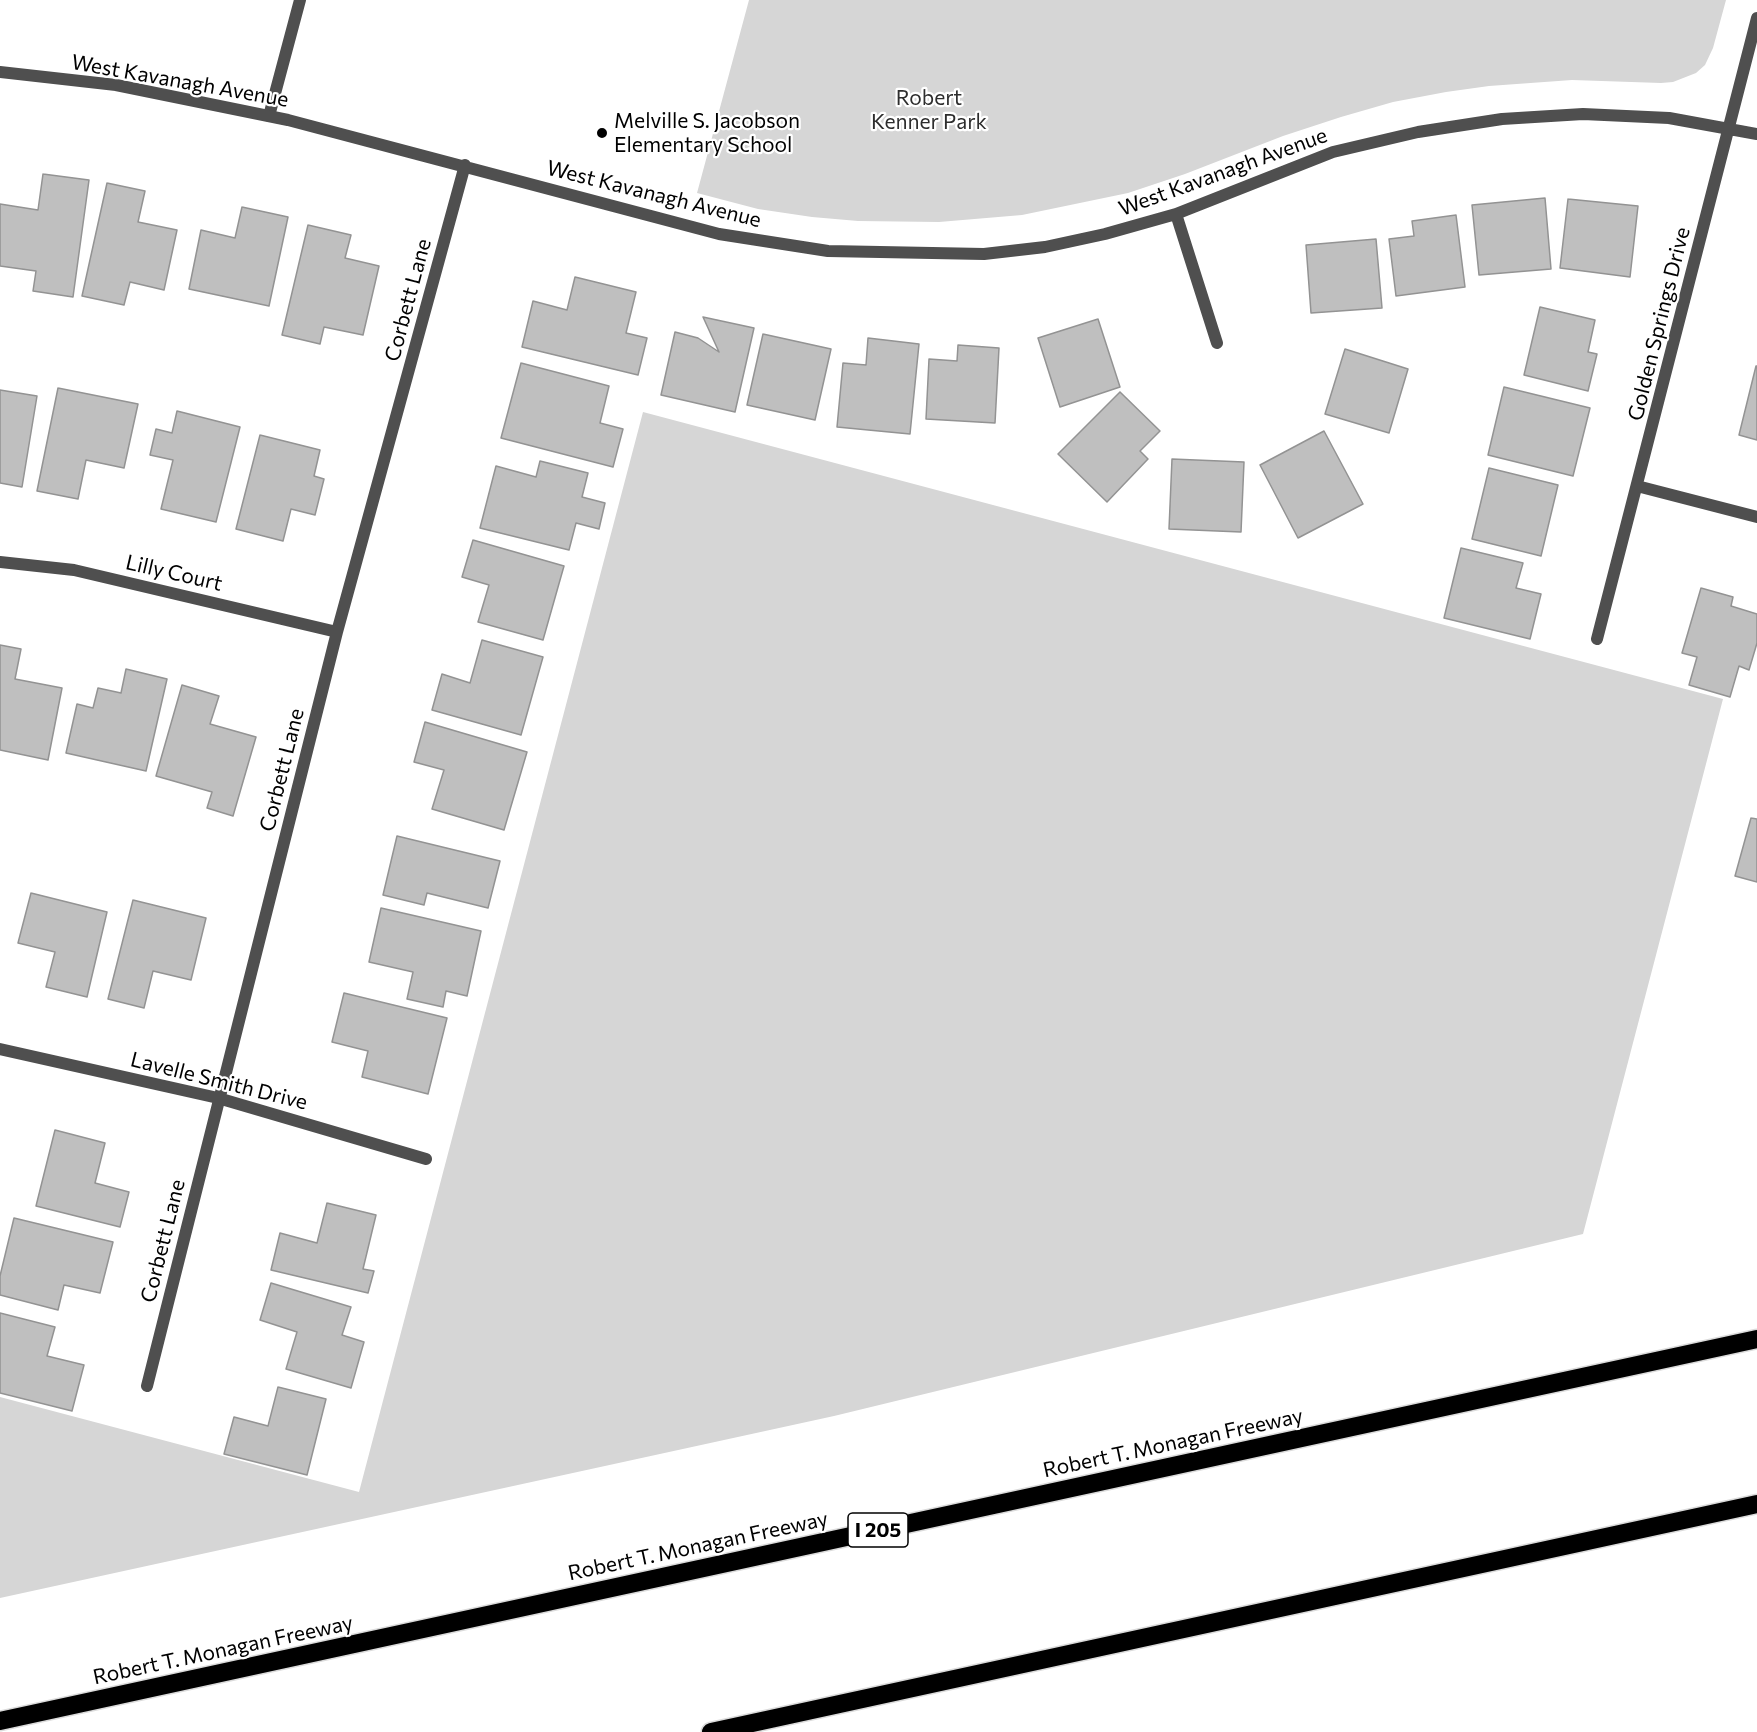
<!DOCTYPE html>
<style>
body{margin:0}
canvas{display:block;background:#fff}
</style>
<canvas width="1757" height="1732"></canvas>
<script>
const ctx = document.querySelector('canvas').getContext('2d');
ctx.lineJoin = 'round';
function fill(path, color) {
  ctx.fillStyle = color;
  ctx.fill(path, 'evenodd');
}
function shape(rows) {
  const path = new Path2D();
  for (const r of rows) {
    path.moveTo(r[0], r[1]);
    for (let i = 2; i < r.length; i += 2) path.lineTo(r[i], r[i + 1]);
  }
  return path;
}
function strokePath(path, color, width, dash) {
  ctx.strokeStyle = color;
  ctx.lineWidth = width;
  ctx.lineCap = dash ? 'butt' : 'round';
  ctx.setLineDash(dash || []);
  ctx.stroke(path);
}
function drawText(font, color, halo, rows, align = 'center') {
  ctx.font = font + ' Commissioner,sans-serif';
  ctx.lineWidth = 4.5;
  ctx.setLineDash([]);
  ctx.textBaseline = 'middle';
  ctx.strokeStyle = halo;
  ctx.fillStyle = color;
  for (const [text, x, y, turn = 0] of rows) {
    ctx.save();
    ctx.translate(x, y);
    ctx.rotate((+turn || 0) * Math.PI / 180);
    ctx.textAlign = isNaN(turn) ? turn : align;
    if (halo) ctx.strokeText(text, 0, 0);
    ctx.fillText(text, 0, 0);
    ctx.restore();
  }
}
fill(shape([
 [749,0,1726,0,1713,48,1705,65,1696,73,1673,82,1661,83,1572,80,1489,86,1446,92,1393,102,1341,117,1283,136,1185,174,1128,193,1022,215,939,222,858,221,812,217,758,209,697,193],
 [643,412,1723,699,1583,1234,834,1416,0,1598,0,1397,359,1492]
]), '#d6d6d6');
const building = shape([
 [43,174,89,180,73,297,33,291,36,271,0,266,0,204,38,210,43,174],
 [107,183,145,191,138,222,177,230,164,290,130,282,124,305,82,296,107,183],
 [1545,198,1551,269,1479,275,1472,205,1545,198],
 [1568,199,1638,206,1630,277,1560,268,1568,199],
 [242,207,288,217,269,306,189,289,201,230,235,238,242,207],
 [1456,215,1465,287,1396,296,1389,239,1414,236,1412,221,1456,215],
 [308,225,351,235,345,258,379,266,363,335,324,327,320,344,282,335,308,225],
 [1376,239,1382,308,1311,313,1306,245,1376,239],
 [575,277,636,292,626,333,647,338,638,375,522,347,533,301,567,310,575,277],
 [1540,307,1595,320,1588,352,1597,354,1588,391,1524,375,1540,307],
 [703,317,754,328,735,412,661,395,675,332,698,338,719,352,703,317],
 [1098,319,1120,387,1060,407,1038,338,1098,319],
 [763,334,831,349,815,420,747,405,763,334],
 [868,338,919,344,910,434,837,427,843,363,866,365,868,338],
 [958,345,999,348,995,423,926,419,929,359,957,361,958,345],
 [1345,349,1408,369,1389,433,1325,414,1345,349],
 [521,363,609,386,600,423,623,429,613,467,501,438,521,363],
 [1756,366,1757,366,1757,440,1739,435,1756,366],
 [1504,387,1590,408,1573,476,1488,455,1504,387],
 [58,388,138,404,124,468,86,460,78,499,37,491,58,388],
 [0,390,37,396,22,487,0,483,0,390],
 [1120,392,1160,431,1140,451,1148,459,1107,502,1058,454,1120,392],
 [177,411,240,427,216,522,161,509,173,460,150,455,156,429,172,433,177,411],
 [1324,431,1363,504,1298,538,1260,465,1324,431],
 [260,435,320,450,314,476,324,479,315,515,291,509,283,541,236,529,260,435],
 [1172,459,1244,462,1241,532,1169,529,1172,459],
 [540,461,588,473,582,497,605,503,599,529,576,523,569,550,480,528,496,466,536,477,540,461],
 [1489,468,1558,485,1541,556,1472,539,1489,468],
 [473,540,564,566,543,640,478,622,489,585,462,577,473,540],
 [1461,548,1523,563,1516,588,1541,594,1530,639,1444,618,1461,548],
 [1701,588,1733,597,1731,606,1757,614,1757,643,1749,670,1739,666,1730,697,1689,685,1697,657,1682,653,1701,588],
 [482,640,543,657,521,735,432,710,442,674,470,683,482,640],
 [0,645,21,649,15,679,62,688,48,760,0,750,0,645],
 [126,669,167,679,146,771,66,753,77,704,93,708,98,688,121,693,126,669],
 [182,685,219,696,210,724,256,737,233,816,207,808,212,792,156,776,182,685],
 [425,722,527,752,504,830,432,809,444,770,414,762,425,722],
 [1751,818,1757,819,1757,882,1735,876,1751,818],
 [397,836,500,861,488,908,427,893,424,905,383,895,397,836],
 [31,893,107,912,87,997,46,987,55,952,18,943,31,893],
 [133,900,206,918,191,980,153,971,144,1008,108,999,133,900],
 [381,908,481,931,467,996,446,991,443,1007,407,999,413,972,369,962,381,908],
 [344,993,447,1018,428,1094,362,1077,368,1051,332,1042,344,993],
 [55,1130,105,1143,95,1183,129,1192,120,1227,36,1206,55,1130],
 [327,1203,376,1215,363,1269,374,1271,368,1293,271,1270,280,1233,317,1243,327,1203],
 [14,1218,113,1242,100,1293,64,1285,58,1310,0,1295,0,1276,14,1218],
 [271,1283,351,1307,342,1335,364,1342,351,1388,286,1369,297,1332,260,1320,271,1283],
 [0,1313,55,1327,47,1356,84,1365,72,1411,0,1393,0,1313],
 [278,1387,326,1399,307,1475,224,1454,234,1417,268,1426,278,1387]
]);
fill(building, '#bfbfbf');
strokePath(building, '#939393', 1.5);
const motorway = shape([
 [0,1721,1757,1339],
 [711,1732,1757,1504]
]);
strokePath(motorway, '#dbdbdb', 21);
strokePath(shape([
 [269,116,300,0]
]), '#4f4f4f', 12);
strokePath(shape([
 [0,72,116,85,288,120,719,234,828,251,984,254,1045,247,1105,234,1176,214,1333,152,1418,132,1502,119,1583,114,1669,118,1757,134],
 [1176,214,1217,343],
 [1637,486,1757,517],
 [0,562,74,570,337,632],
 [1597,639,1757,18],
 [0,1049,218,1098,426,1159],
 [147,1386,337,632,465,165]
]), '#4f4f4f', 12);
strokePath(motorway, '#000', 18);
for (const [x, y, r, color] of [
 [602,133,6,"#000"]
]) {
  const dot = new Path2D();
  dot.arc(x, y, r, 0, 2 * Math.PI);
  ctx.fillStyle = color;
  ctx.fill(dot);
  strokePath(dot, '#fff', 2);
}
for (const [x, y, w] of [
 [878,1530,60]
]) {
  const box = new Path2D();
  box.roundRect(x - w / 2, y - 17, w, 34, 4.5);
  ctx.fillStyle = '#fff';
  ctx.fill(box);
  strokePath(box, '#000', 1.5);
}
drawText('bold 20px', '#000', null, [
 ["I 205",878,1530]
]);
drawText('21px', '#000', '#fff', [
 ["West Kavanagh Avenue",180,81,10],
 ["West Kavanagh Avenue",1223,172,-20],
 ["West Kavanagh Avenue",654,194,14],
 ["Corbett Lane",408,300,-75],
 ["Golden Springs Drive",1659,324,-76],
 ["Lilly Court",174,573,13],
 ["Corbett Lane",282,770,-76],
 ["Lavelle Smith Drive",219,1081,14],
 ["Corbett Lane",163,1241,-76],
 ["Robert T. Monagan Freeway",1173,1443,-12],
 ["Robert T. Monagan Freeway",698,1546,-12],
 ["Robert T. Monagan Freeway",223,1650,-12]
]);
drawText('21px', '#2d2d2d', '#fff', [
 ["Robert",929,98],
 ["Kenner Park",929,122]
]);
drawText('21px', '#000', '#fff', [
 ["Melville S. Jacobson",614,121],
 ["Elementary School",614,145]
], 'left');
</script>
